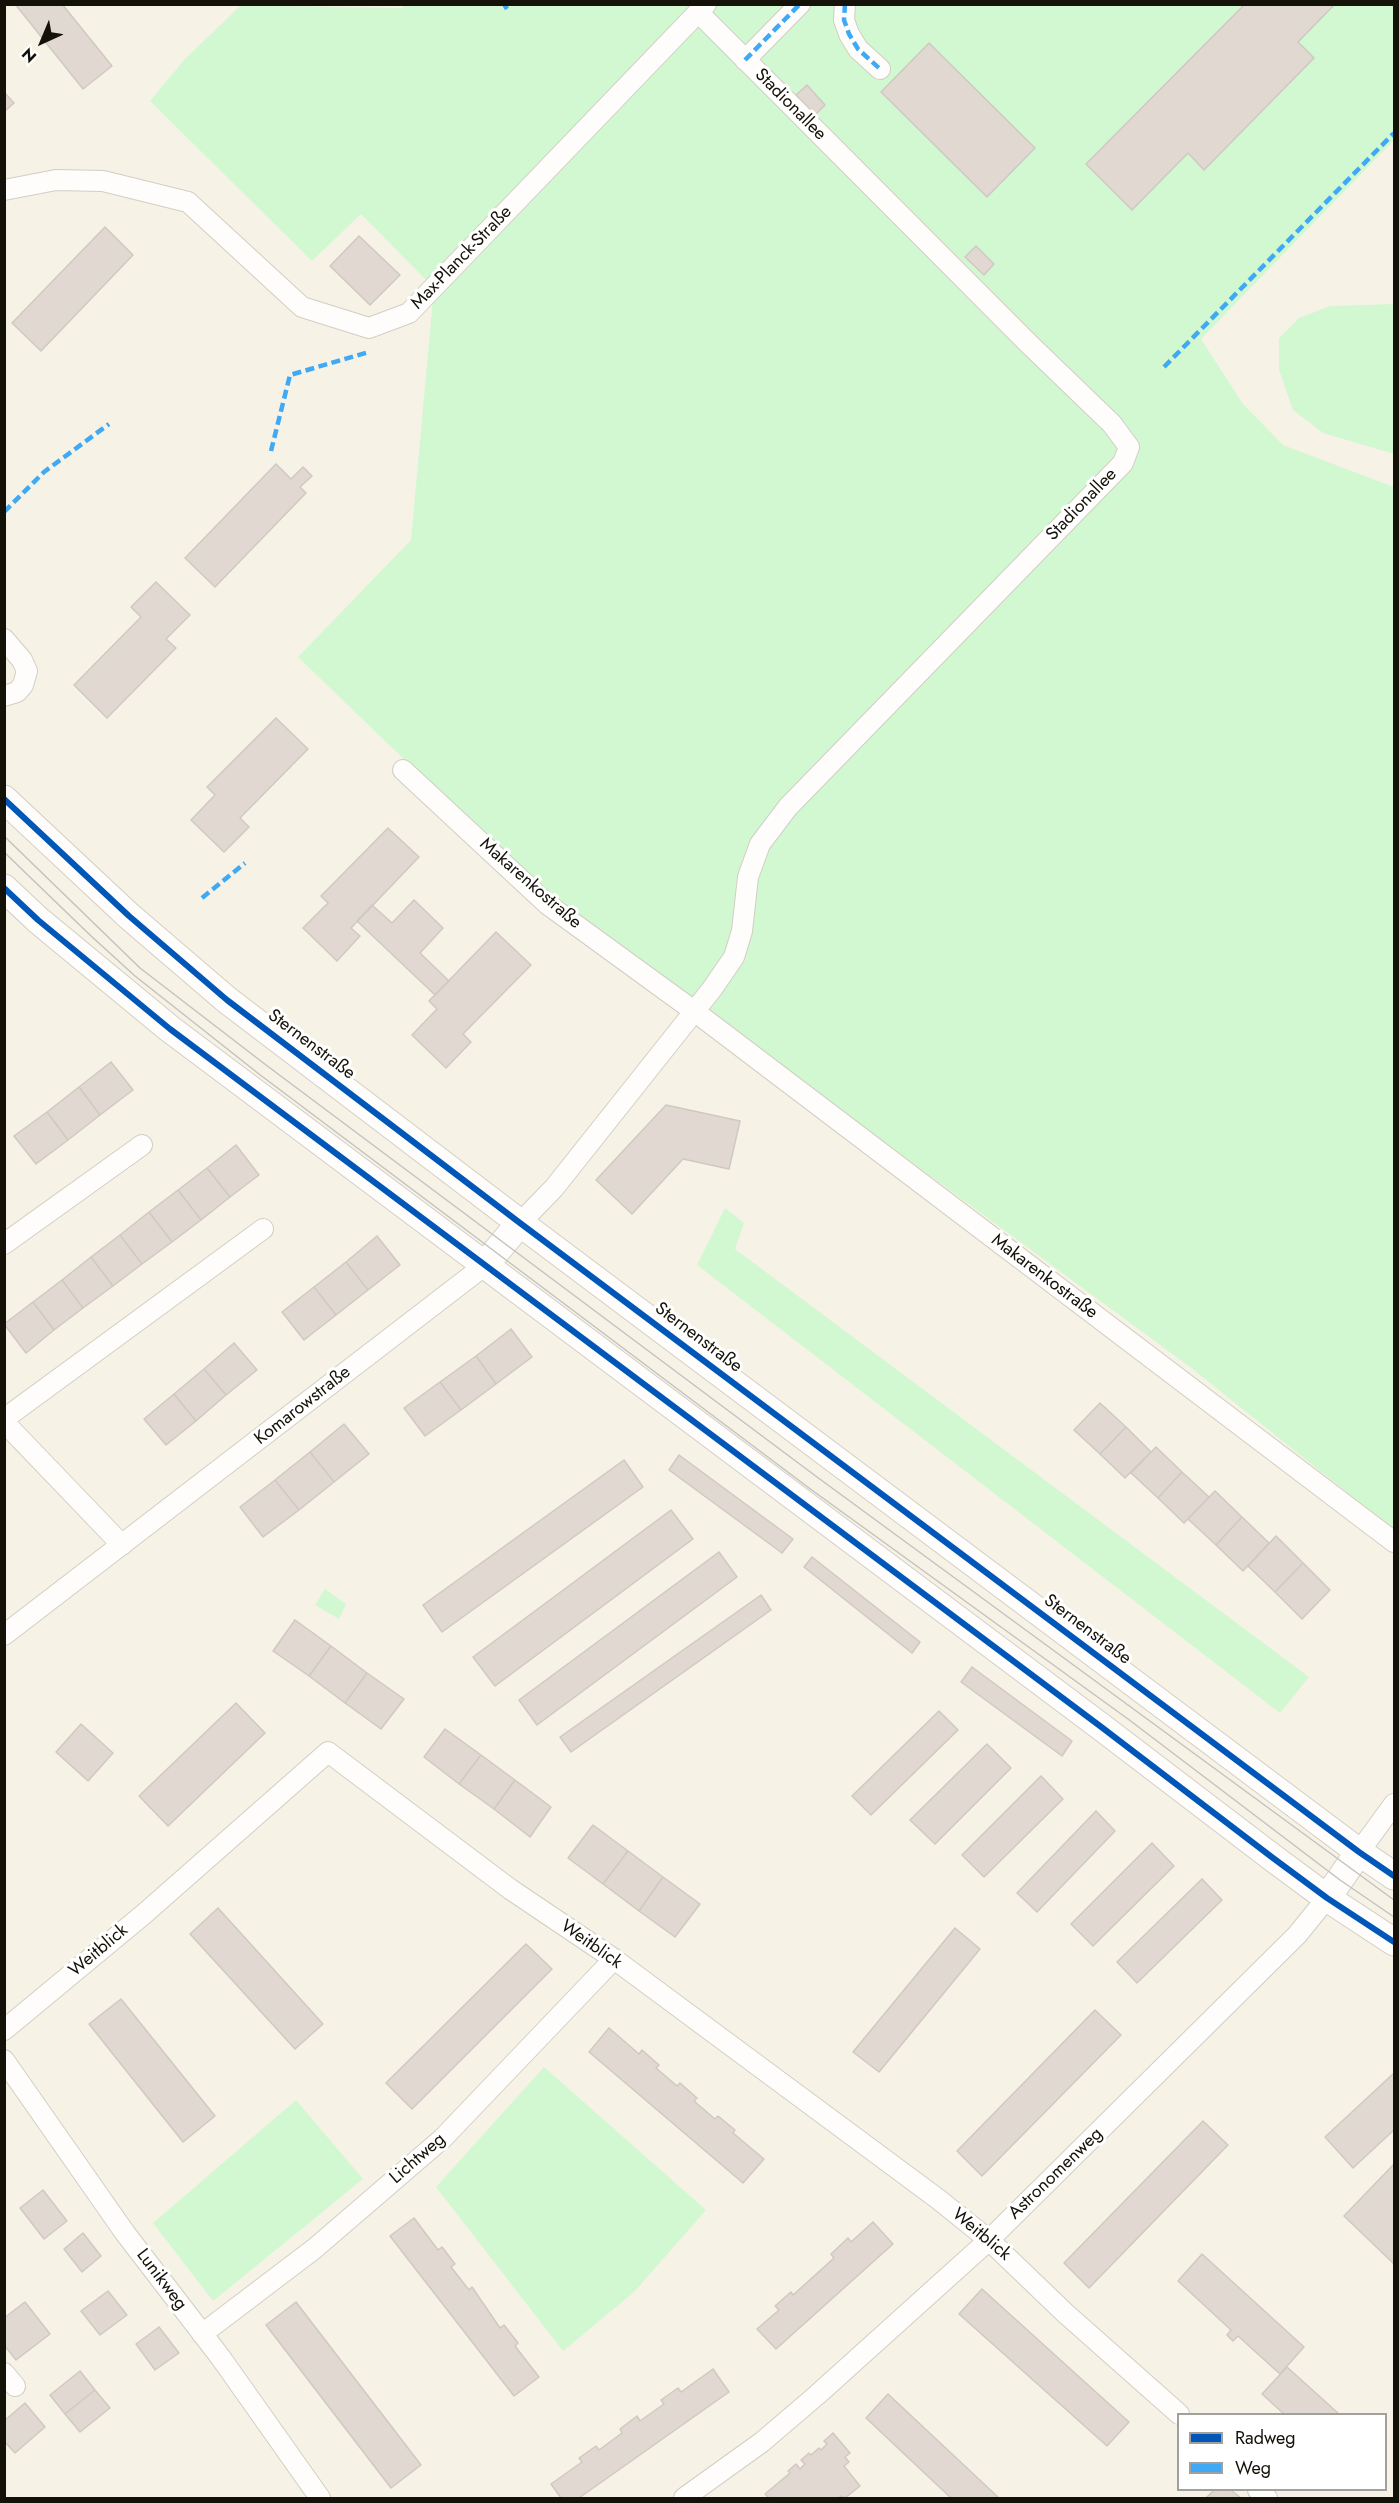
<!DOCTYPE html>
<meta charset="utf-8">
<style>
body{margin:0}
#map{position:relative;width:1399px;height:2503px;overflow:hidden;background:#f7f2e6;font-family:Jost,sans-serif}
canvas{display:block}
.frame{position:absolute;inset:0;border:6px solid #141108;pointer-events:none}
.legend{position:absolute;left:1177px;top:2413px;width:210px;height:78px;box-sizing:border-box;background:#fff;border:2px solid #a1a09c;margin:0;padding:8px 10px;list-style:none;font-size:18px;color:#141108}
.legend li{display:flex;align-items:center;gap:12px;height:30px}
.legend b{width:30px;border:2px solid #a1a09c}
.north{position:absolute;left:12px;top:12px;width:60px;height:60px;-webkit-text-stroke:4px #fff;paint-order:stroke;rotate:224deg;font-size:16px;font-weight:700;line-height:24px;text-align:center;color:#141108}
.north::after{content:'';display:block;margin:auto;width:21px;height:27px;background:#141108;clip-path:polygon(50% 0,100% 100%,50% 72%,0 100%)}
</style>
<div id="map">
<canvas width="1399" height="2503"></canvas>
<div class="frame"></div>
<ul class="legend">
<li><b style="height:8px;background:#0057b8"></b>Radweg</li>
<li><b style="height:8px;background:#3fa9f5"></b>Weg</li>
</ul>
<div class="north">N</div>
</div>
<script>
const ctx = document.querySelector('canvas').getContext('2d');
ctx.lineJoin = 'round';
function fill(path, color) {
  ctx.fillStyle = color;
  ctx.fill(path, 'evenodd');
}
function shape(rows) {
  const path = new Path2D();
  for (const r of rows) {
    path.moveTo(r[0], r[1]);
    for (let i = 2; i < r.length; i += 2) path.lineTo(r[i], r[i + 1]);
  }
  return path;
}
function strokePath(path, color, width, dash) {
  ctx.strokeStyle = color;
  ctx.lineWidth = width;
  ctx.lineCap = dash ? 'butt' : 'round';
  ctx.setLineDash(dash || []);
  ctx.stroke(path);
}
function drawText(font, color, halo, rows, align = 'center') {
  ctx.font = font + ' Jost,sans-serif';
  ctx.lineWidth = 6;
  ctx.setLineDash([]);
  ctx.textBaseline = 'middle';
  ctx.strokeStyle = halo;
  ctx.fillStyle = color;
  for (const [text, x, y, turn = 0] of rows) {
    ctx.save();
    ctx.translate(x, y);
    ctx.rotate((+turn || 0) * Math.PI / 180);
    ctx.textAlign = isNaN(turn) ? turn : align;
    if (halo) ctx.strokeText(text, 0, 0);
    ctx.fillText(text, 0, 0);
    ctx.restore();
  }
}
fill(shape([
 [405,4,1394,5,1394,140,1201,339,1243,404,1283,445,1394,487,1394,1530,1190,1367,531,882,298,657,411,540,434,288,361,214,312,261,150,101,184,60,241,5,402,8],
 [1394,304,1394,454,1323,433,1293,410,1279,370,1279,338,1299,318,1330,306],
 [725,1208,744,1223,735,1249,1309,1677,1280,1713,697,1265],
 [325,1589,346,1604,339,1619,315,1605],
 [544,2067,706,2210,635,2291,563,2351,436,2187],
 [296,2100,363,2179,213,2301,153,2223]
]), '#d2f8d2');
const building = shape([
 [15,4,62,4,112,66,83,89,15,4],
 [1245,4,1335,4,1298,42,1314,58,1204,170,1188,153,1132,210,1086,164,1245,4],
 [929,43,1035,148,987,197,881,92,929,43],
 [807,85,825,105,815,115,796,95,807,85],
 [4,92,14,103,4,112,4,92],
 [105,227,133,255,41,351,12,323,105,227],
 [359,236,400,275,370,305,330,266,359,236],
 [976,246,994,264,984,275,965,257,976,246],
 [276,464,291,479,303,467,312,476,300,487,306,493,215,587,185,558,276,464],
 [156,582,190,615,166,639,176,648,107,718,74,685,141,617,131,607,156,582],
 [276,718,308,749,240,818,249,827,224,852,191,820,215,795,207,787,276,718],
 [388,828,419,857,351,928,360,936,337,961,303,928,328,903,321,896,388,828],
 [414,900,443,928,420,953,449,981,435,995,357,921,372,905,392,923,414,900],
 [496,932,531,965,463,1034,471,1042,446,1068,412,1035,437,1009,429,1001,496,932],
 [111,1062,133,1090,100,1115,79,1087,111,1062],
 [79,1087,100,1115,68,1140,47,1112,79,1087],
 [666,1105,740,1121,729,1169,683,1159,632,1214,596,1180,666,1105],
 [47,1112,68,1140,36,1164,14,1136,47,1112],
 [236,1145,259,1175,230,1197,207,1168,236,1145],
 [207,1168,230,1197,201,1220,178,1190,207,1168],
 [178,1190,201,1220,172,1242,149,1212,178,1190],
 [149,1212,172,1242,142,1264,120,1235,149,1212],
 [120,1235,142,1264,113,1286,91,1257,120,1235],
 [377,1236,400,1265,368,1290,346,1262,377,1236],
 [91,1257,113,1286,83,1308,62,1280,91,1257],
 [346,1262,368,1290,336,1315,314,1287,346,1262],
 [62,1280,83,1308,54,1330,33,1302,62,1280],
 [314,1287,336,1315,304,1340,282,1312,314,1287],
 [33,1302,54,1330,26,1353,4,1324,33,1302],
 [511,1329,532,1357,496,1384,476,1356,511,1329],
 [234,1343,257,1370,226,1395,204,1369,234,1343],
 [476,1356,496,1384,461,1410,440,1382,476,1356],
 [204,1369,226,1395,196,1421,174,1394,204,1369],
 [440,1382,461,1410,425,1436,404,1408,440,1382],
 [174,1394,196,1421,166,1445,144,1419,174,1394],
 [1100,1403,1126,1427,1100,1454,1074,1430,1100,1403],
 [344,1424,369,1454,334,1482,310,1452,344,1424],
 [1126,1427,1151,1452,1125,1478,1100,1454,1126,1427],
 [1156,1447,1182,1472,1158,1498,1131,1473,1156,1447],
 [310,1452,334,1482,299,1510,275,1480,310,1452],
 [679,1455,793,1539,782,1553,669,1470,679,1455],
 [624,1460,643,1487,442,1632,423,1605,624,1460],
 [1182,1472,1209,1497,1184,1523,1158,1498,1182,1472],
 [275,1480,299,1510,263,1537,240,1507,275,1480],
 [1215,1491,1242,1517,1216,1545,1188,1519,1215,1491],
 [671,1510,693,1539,495,1686,473,1657,671,1510],
 [1242,1517,1269,1543,1243,1571,1216,1545,1242,1517],
 [1276,1536,1303,1563,1275,1592,1248,1566,1276,1536],
 [719,1552,737,1577,537,1725,519,1700,719,1552],
 [812,1557,920,1642,912,1653,804,1567,812,1557],
 [1303,1563,1330,1590,1302,1619,1275,1592,1303,1563],
 [761,1595,771,1610,571,1752,560,1737,761,1595],
 [295,1620,331,1646,309,1676,273,1651,295,1620],
 [331,1646,367,1673,345,1703,309,1676,331,1646],
 [972,1667,1072,1741,1062,1756,961,1682,972,1667],
 [367,1673,404,1699,381,1729,345,1703,367,1673],
 [236,1703,265,1733,168,1826,139,1796,236,1703],
 [939,1711,958,1730,871,1815,852,1796,939,1711],
 [81,1724,113,1753,88,1781,56,1752,81,1724],
 [445,1729,481,1755,459,1784,424,1757,445,1729],
 [987,1744,1011,1768,935,1844,910,1820,987,1744],
 [481,1755,515,1780,494,1809,459,1784,481,1755],
 [1041,1776,1063,1799,984,1877,962,1855,1041,1776],
 [515,1780,551,1807,530,1837,494,1809,515,1780],
 [1096,1811,1115,1831,1037,1912,1017,1893,1096,1811],
 [593,1825,628,1851,603,1884,568,1858,593,1825],
 [1152,1843,1174,1866,1093,1946,1071,1924,1152,1843],
 [628,1851,663,1877,639,1911,603,1884,628,1851],
 [663,1877,700,1904,675,1937,639,1911,663,1877],
 [1202,1879,1222,1900,1137,1983,1117,1962,1202,1879],
 [218,1908,323,2024,295,2049,190,1934,218,1908],
 [955,1928,980,1949,879,2072,853,2052,955,1928],
 [526,1944,552,1969,412,2109,386,2083,526,1944],
 [121,1999,215,2116,183,2142,89,2024,121,1999],
 [1095,2010,1121,2035,982,2176,957,2151,1095,2010],
 [609,2028,639,2054,642,2050,659,2065,656,2068,677,2086,680,2083,697,2098,694,2101,715,2119,718,2116,735,2130,733,2133,764,2159,743,2183,589,2052,609,2028],
 [1394,2073,1394,2130,1353,2168,1325,2137,1394,2073],
 [1203,2121,1228,2145,1089,2288,1064,2263,1203,2121],
 [1394,2164,1394,2264,1344,2216,1394,2164],
 [43,2190,67,2221,44,2239,20,2208,43,2190],
 [414,2218,438,2250,442,2247,455,2264,451,2267,469,2290,472,2287,500,2328,504,2325,518,2343,515,2346,539,2377,514,2396,390,2236,414,2218],
 [873,2222,893,2244,776,2349,757,2329,779,2310,775,2306,791,2292,793,2295,834,2258,831,2254,848,2238,851,2242,873,2222],
 [83,2233,101,2256,82,2272,64,2249,83,2233],
 [1202,2254,1304,2347,1280,2374,1238,2336,1233,2341,1227,2335,1231,2330,1178,2281,1202,2254],
 [982,2289,1129,2422,1107,2446,959,2314,982,2289],
 [108,2291,127,2315,100,2335,81,2311,108,2291],
 [25,2302,50,2334,16,2360,4,2345,4,2318,25,2302],
 [296,2302,421,2465,391,2488,266,2325,296,2302],
 [159,2327,179,2353,155,2370,136,2344,159,2327],
 [1287,2367,1339,2414,1284,2414,1262,2394,1287,2367],
 [713,2369,729,2392,579,2498,561,2498,551,2484,582,2462,579,2458,596,2446,599,2450,622,2433,620,2429,637,2416,640,2421,664,2404,661,2400,678,2388,681,2392,713,2369],
 [80,2371,95,2390,65,2414,50,2395,80,2371],
 [95,2390,110,2408,80,2432,65,2414,95,2390],
 [888,2394,999,2498,951,2498,866,2418,888,2394],
 [25,2403,45,2427,15,2453,4,2441,4,2421,25,2403],
 [833,2433,850,2453,845,2457,849,2462,844,2466,860,2486,845,2498,841,2496,838,2498,769,2498,765,2494,790,2473,788,2471,796,2464,800,2469,805,2464,801,2460,809,2453,811,2455,819,2448,821,2450,827,2444,824,2441,833,2433],
 [1214,2490,1231,2490,1241,2498,1206,2498,1214,2490]
]);
fill(building, '#e0d8d1');
strokePath(building, '#d0c8c2', 1.5);
const street = shape([
 [845,4,844,20,849,34,858,49,880,69],
 [745,60,800,4],
 [4,190,56,180,103,181,188,202,302,307,369,328,409,313,706,4],
 [4,639,22,660,27,671,23,685,17,692,4,696],
 [403,770,547,904,694,1011,1394,1542],
 [520,1223,554,1188,712,989,734,957,742,931,748,877,760,844,788,807,1123,463,1129,447,1112,424,1028,343,699,13],
 [4,1244,142,1145],
 [4,1419,263,1229],
 [4,1422,122,1545],
 [4,1635,484,1266],
 [1359,1852,1394,1804],
 [4,2030,144,1914,328,1752,510,1889,614,1959,938,2199,989,2240,1065,2313,1179,2414],
 [4,2060,125,2233,221,2358,320,2498],
 [202,2334,314,2249,443,2138,614,1959],
 [4,2373,15,2386],
 [1258,2490,1267,2498],
 [684,2498,762,2442,817,2395,989,2240,1297,1935,1327,1898]
]);
const secondary = shape([
 [4,799,129,916,227,1000,520,1223,1359,1852,1394,1876],
 [4,888,38,920,170,1029,1100,1726,1273,1858,1327,1898,1394,1942],
 [484,1266,520,1223],
 [1327,1898,1359,1852]
]);
strokePath(street, '#d2cec3', 22);
strokePath(secondary, '#d2cec3', 29);
strokePath(street, '#fefdfb', 20);
strokePath(secondary, '#fefdfb', 27);
strokePath(shape([
 [4,836,140,968,266,1065,817,1477,1394,1900],
 [4,852,90,935,135,976,259,1074,809,1488,1128,1719,1340,1880,1394,1917]
]), '#c4c2bf', 1.5);
strokePath(shape([
 [504,4,507,9],
 [845,4,844,20,849,34,858,49,880,69],
 [745,60,800,4],
 [1164,367,1394,133],
 [271,451,290,375,369,352],
 [4,512,44,472,109,424],
 [202,898,245,863]
]), '#3fa9f5', 4.5, [9, 4.5]);
strokePath(shape([
 [4,799,129,916,227,1000,520,1223,1359,1852,1394,1876],
 [4,888,38,920,170,1029,1100,1726,1273,1858,1327,1898,1394,1942]
]), '#0057b8', 6);
drawText('18px', '#141108', '#fff', [
 ["Stadionallee",790,105,45],
 ["Max-Planck-Straße",462,258,-46],
 ["Stadionallee",1082,505,-46],
 ["Makarenkostraße",530,884,41],
 ["Sternenstraße",311,1045,37],
 ["Makarenkostraße",1044,1277,37],
 ["Sternenstraße",698,1338,37],
 ["Komarowstraße",303,1406,-38],
 ["Sternenstraße",1087,1630,37],
 ["Weitblick",591,1945,35],
 ["Weitblick",99,1951,-40],
 ["Lichtweg",418,2159,-41],
 ["Astronomenweg",1056,2174,-44],
 ["Weitblick",981,2235,40],
 ["Lunikweg",161,2280,53]
]);
</script>
